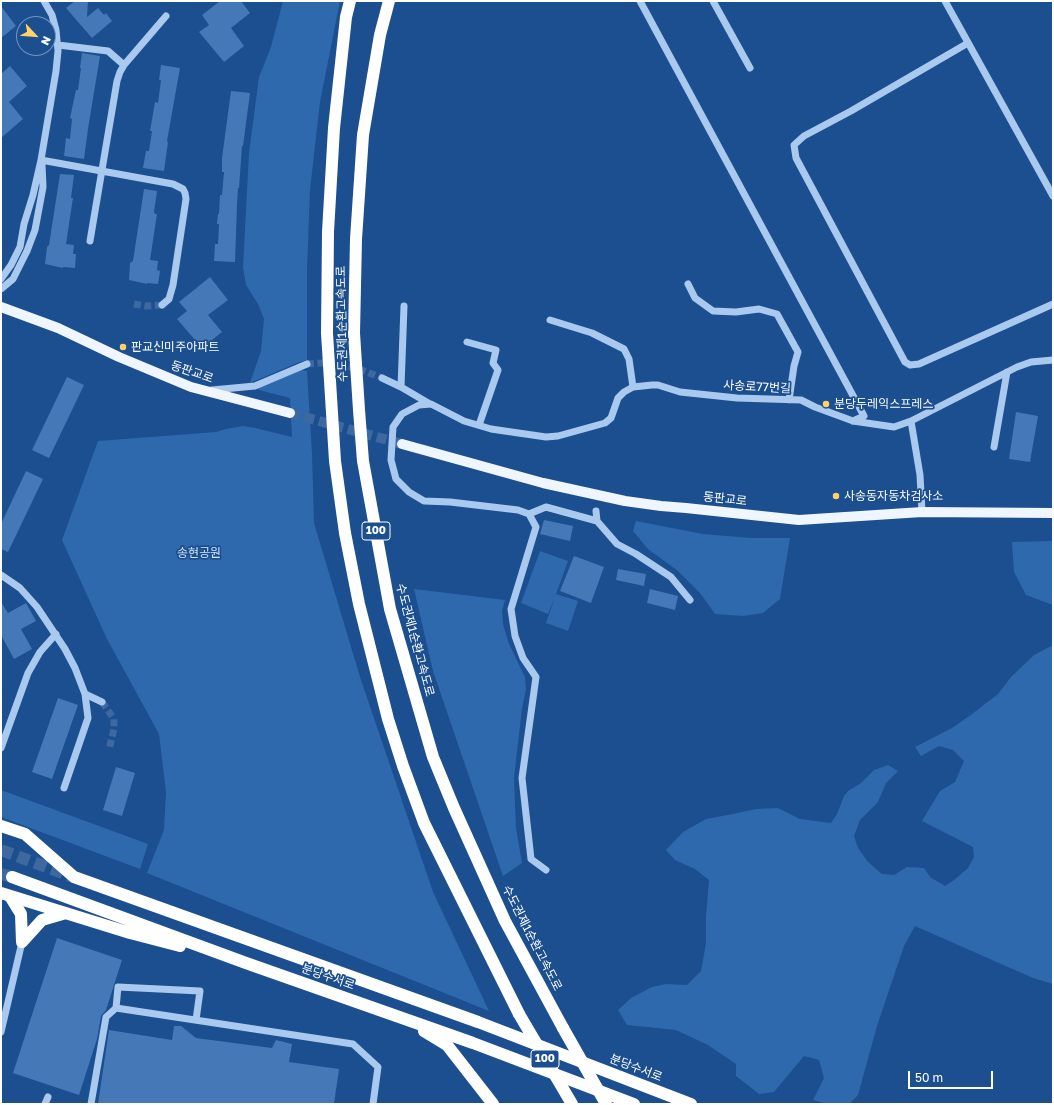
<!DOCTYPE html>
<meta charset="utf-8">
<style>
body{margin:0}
#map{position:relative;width:1054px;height:1105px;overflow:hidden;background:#1b4f8f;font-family:"Golos Text",sans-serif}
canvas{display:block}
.frame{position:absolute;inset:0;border:2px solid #fff;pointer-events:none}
.north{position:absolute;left:16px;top:16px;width:40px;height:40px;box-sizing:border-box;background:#1b4f8f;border:1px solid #7695bc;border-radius:50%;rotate:116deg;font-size:11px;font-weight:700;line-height:16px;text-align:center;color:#fff}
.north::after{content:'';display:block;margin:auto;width:14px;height:18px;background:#ffd166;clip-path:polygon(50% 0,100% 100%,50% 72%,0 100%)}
.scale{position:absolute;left:908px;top:1071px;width:85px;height:18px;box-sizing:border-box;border:2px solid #fff;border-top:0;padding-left:5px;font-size:12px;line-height:14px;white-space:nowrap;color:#fff;-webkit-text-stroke:3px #1b4f8f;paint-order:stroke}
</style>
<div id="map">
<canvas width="1054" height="1105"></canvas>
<div class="frame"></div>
<div class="north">N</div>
<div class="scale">50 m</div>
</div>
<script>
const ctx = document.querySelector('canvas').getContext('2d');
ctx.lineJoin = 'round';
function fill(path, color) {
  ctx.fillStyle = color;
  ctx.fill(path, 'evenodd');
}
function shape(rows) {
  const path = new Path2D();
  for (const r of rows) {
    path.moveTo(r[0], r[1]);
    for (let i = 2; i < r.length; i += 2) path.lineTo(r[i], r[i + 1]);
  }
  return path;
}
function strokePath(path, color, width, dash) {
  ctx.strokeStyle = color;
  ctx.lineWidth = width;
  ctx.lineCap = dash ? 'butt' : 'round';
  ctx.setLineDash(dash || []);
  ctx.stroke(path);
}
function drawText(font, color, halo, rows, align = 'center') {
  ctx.font = font + ' "Golos Text","Noto Sans KR",sans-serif';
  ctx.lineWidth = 3.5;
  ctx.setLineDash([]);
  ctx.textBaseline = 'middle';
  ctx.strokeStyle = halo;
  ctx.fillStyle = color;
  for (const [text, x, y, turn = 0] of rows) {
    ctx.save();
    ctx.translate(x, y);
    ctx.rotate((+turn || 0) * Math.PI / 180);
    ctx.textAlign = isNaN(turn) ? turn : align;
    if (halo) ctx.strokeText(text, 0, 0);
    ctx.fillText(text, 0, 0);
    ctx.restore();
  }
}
fill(shape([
 [283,1,340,1,320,102,310,190,307,270,307,360,297,363,250,383,261,351,264,319,258,304,246,285,243,267,249,153,259,77,271,47],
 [301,370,307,371,312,453,314,523,360,677,433,892,489,1011,147,873,164,830,166,792,159,734,107,639,62,540,98,441,216,432,226,429,243,426,255,428,292,437,290,398,259,390,258,388],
 [636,521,703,534,751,538,790,538,780,599,763,613,743,616,715,614,700,593,678,571,648,549,633,531],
 [1053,541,1053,605,1026,595,1014,572,1012,542],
 [540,551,568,561,556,594,578,601,568,631,546,623,555,597,548,614,521,603],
 [414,589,505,600,502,611,503,624,509,644,525,677,526,689,522,709,514,777,516,828,522,863,503,876,433,671],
 [1053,645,1053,984,1033,978,915,926,904,946,877,1026,858,1095,849,1104,828,1104,813,1100,824,1078,819,1060,804,1056,774,1092,759,1094,736,1076,736,1064,708,1045,676,1030,627,1025,618,1010,631,998,652,987,666,984,687,985,701,971,706,943,706,916,709,880,695,869,675,860,666,850,683,832,706,819,733,814,756,809,778,808,800,819,831,823,837,814,844,796,848,791,861,783,874,770,888,765,898,771,886,783,878,802,860,820,854,836,858,848,868,862,882,874,894,875,907,867,924,868,930,877,945,886,954,880,968,868,974,857,973,847,922,821,940,791,955,782,964,761,953,750,939,746,921,756,915,747,952,728,972,714,998,694,1011,677,1034,655],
 [1,790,148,844,140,869,1,817]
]), '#2e69ad');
fill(shape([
 [75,1,88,1,87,17,98,8,104,15,106,13,112,21,92,38,66,8],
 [220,1,241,1,250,13,231,28,244,46,224,62,199,32,209,25,202,15],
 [1,6,16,26,1,38],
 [82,53,100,56,88,129,84,159,64,156,66,138,70,139,72,119,70,118,76,90,78,90,81,68,80,68],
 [161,65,180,68,167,141,168,142,164,171,143,168,146,151,149,151,152,131,150,131,155,102,158,103,161,80,159,80],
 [10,66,27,86,9,102,23,119,1,138,1,74],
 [231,91,250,93,243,146,242,146,239,188,238,188,237,205,235,262,214,261,215,244,218,244,219,224,217,224,218,214,219,214,220,195,222,195,224,172,222,172,222,158],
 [60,174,74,175,71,198,73,198,66,244,74,245,73,254,76,254,75,268,63,267,63,268,45,264,47,247,49,245],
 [144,189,157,191,154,212,155,214,157,214,150,260,158,261,157,270,160,271,158,284,147,283,147,284,129,280,130,263,133,261],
 [210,277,228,300,208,315,222,332,202,348,177,319,187,311,179,302],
 [67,377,84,385,49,458,32,450],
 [1016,412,1038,416,1030,462,1009,459],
 [26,471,43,479,8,552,1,549,1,524],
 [544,520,573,526,570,541,540,534],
 [574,556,604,567,591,603,560,591],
 [618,569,646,574,644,586,616,580],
 [650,589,678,596,675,610,647,603],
 [1,602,8,613,26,603,36,621,21,629,32,649,14,659,1,635],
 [58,698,78,705,52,779,32,772],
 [116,767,135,773,122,816,103,810],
 [57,938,122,960,106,1010,101,1016,97,1039,79,1095,13,1073],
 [174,1026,181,1026,196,1038,272,1048,276,1040,292,1044,289,1062,339,1069,334,1104,98,1104,109,1030,172,1040]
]), '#4478b7');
strokePath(shape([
 [134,304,146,306,162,305],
 [307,364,322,363,341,364,364,371,382,378],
 [102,702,114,719,114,729,109,750]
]), '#3d69a0', 7, [7, 3.5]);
strokePath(shape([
 [290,413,402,444]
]), '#3d69a0', 10, [10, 5]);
strokePath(shape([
 [1,850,73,877],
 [1,874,12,877]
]), '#3d69a0', 12, [12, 6]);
strokePath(shape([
 [640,1,864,416,853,421],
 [713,1,750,68],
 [945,1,1053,196],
 [968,43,851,111,804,136,794,145,796,158,905,362,910,365,919,364,1053,304],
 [58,45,108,51,124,65,120,72,117,81,90,241],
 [124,65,166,16],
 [41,160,173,184,183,189,185,193,186,199,173,285,169,299,162,305],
 [1,279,11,265,20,247,24,224,33,195,41,160,56,71,58,51,56,30,52,15,44,1],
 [688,284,695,298,713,311,736,312,759,309,777,314,798,352,794,366,789,400],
 [1,289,13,279,27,251,35,230,43,187,42,165],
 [550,320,592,333,624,349,629,359,633,387],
 [467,342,496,350,493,363,498,370,479,425],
 [382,378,401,387,430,404],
 [401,387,404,306],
 [212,390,255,386,307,364],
 [911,421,920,475,922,512],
 [994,447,1007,372],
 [596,511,597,521],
 [529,514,546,507,597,521,617,544,636,554,671,577,690,600],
 [1,575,20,588,37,607,65,649,75,668,85,694,88,718,64,788],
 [85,694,102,702],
 [1,748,28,673,40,652,56,634],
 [546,870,531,859,522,778,536,677,523,658,515,636,511,609,536,527,529,514,518,510,450,502,424,501,409,492,396,479,391,460,393,427,402,414,419,405,431,404,464,421,491,429,546,437,558,436,605,423,611,418,618,398,624,392,633,387,652,385,658,385,680,392,737,398,801,400,815,407,853,421,894,427,911,421,1017,367,1031,362,1053,360],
 [116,1008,118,987,200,991,196,1020],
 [1,1032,22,942],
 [45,1104,48,1097],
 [91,1104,106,1017,116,1008,353,1044,378,1067,373,1104]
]), '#a9c9ee', 7);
strokePath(shape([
 [1,307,58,328,119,357,191,387,290,413],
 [402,444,543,483,625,501,661,506,686,508,799,520,922,512,1053,513]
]), '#f0f6ff', 10);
strokePath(shape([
 [350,1,346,17,334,128,328,232,327,333,335,461,345,533,359,604,388,719,403,766,424,823,519,1014],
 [389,1,380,35,363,135,356,239,354,333,359,410,363,461,390,609,433,757,454,808,505,921,563,1028],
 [1,826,25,834,74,877,478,1022,691,1104],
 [12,877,246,963,473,1043,634,1104],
 [1,893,130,933,180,946],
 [10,896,21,914,22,942],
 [22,942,42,920,66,913],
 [424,1031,447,1045,493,1104]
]), '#fff', 12);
strokePath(shape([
 [519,1014,572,1104],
 [563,1028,606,1104]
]), '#fff', 12);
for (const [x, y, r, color] of [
 [123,347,4,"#ffd166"],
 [826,404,4,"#ffd166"],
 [836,496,4,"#ffd166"]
]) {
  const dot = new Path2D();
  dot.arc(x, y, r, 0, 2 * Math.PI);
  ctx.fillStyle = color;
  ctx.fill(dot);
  strokePath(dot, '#1b4f8f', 1.5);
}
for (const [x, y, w] of [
 [376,531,28],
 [545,1059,28]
]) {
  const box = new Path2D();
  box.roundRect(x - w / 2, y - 9, w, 18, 3);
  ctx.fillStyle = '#1b4f8f';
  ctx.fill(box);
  strokePath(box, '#fff', 1);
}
drawText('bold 11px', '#fff', null, [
 ["100",376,531],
 ["100",545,1059]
]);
drawText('12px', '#fff', '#1b4f8f', [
 ["수도권제1순환고속도로",342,324,-91],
 ["동판교로",192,372,19],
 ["사송로77번길",757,387,3],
 ["동판교로",725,499,6],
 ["수도권제1순환고속도로",415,640,75],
 ["수도권제1순환고속도로",532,938,63],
 ["분당수서로",328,977,19],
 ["분당수서로",636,1068,21]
]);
drawText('12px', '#fff', '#1b4f8f', [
 ["판교신미주아파트",131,347],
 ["분당두레익스프레스",834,404],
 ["사송동자동차검사소",844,496]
], 'left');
drawText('12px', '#cfe3fa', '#1b4f8f', [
 ["송현공원",199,553]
]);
</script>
